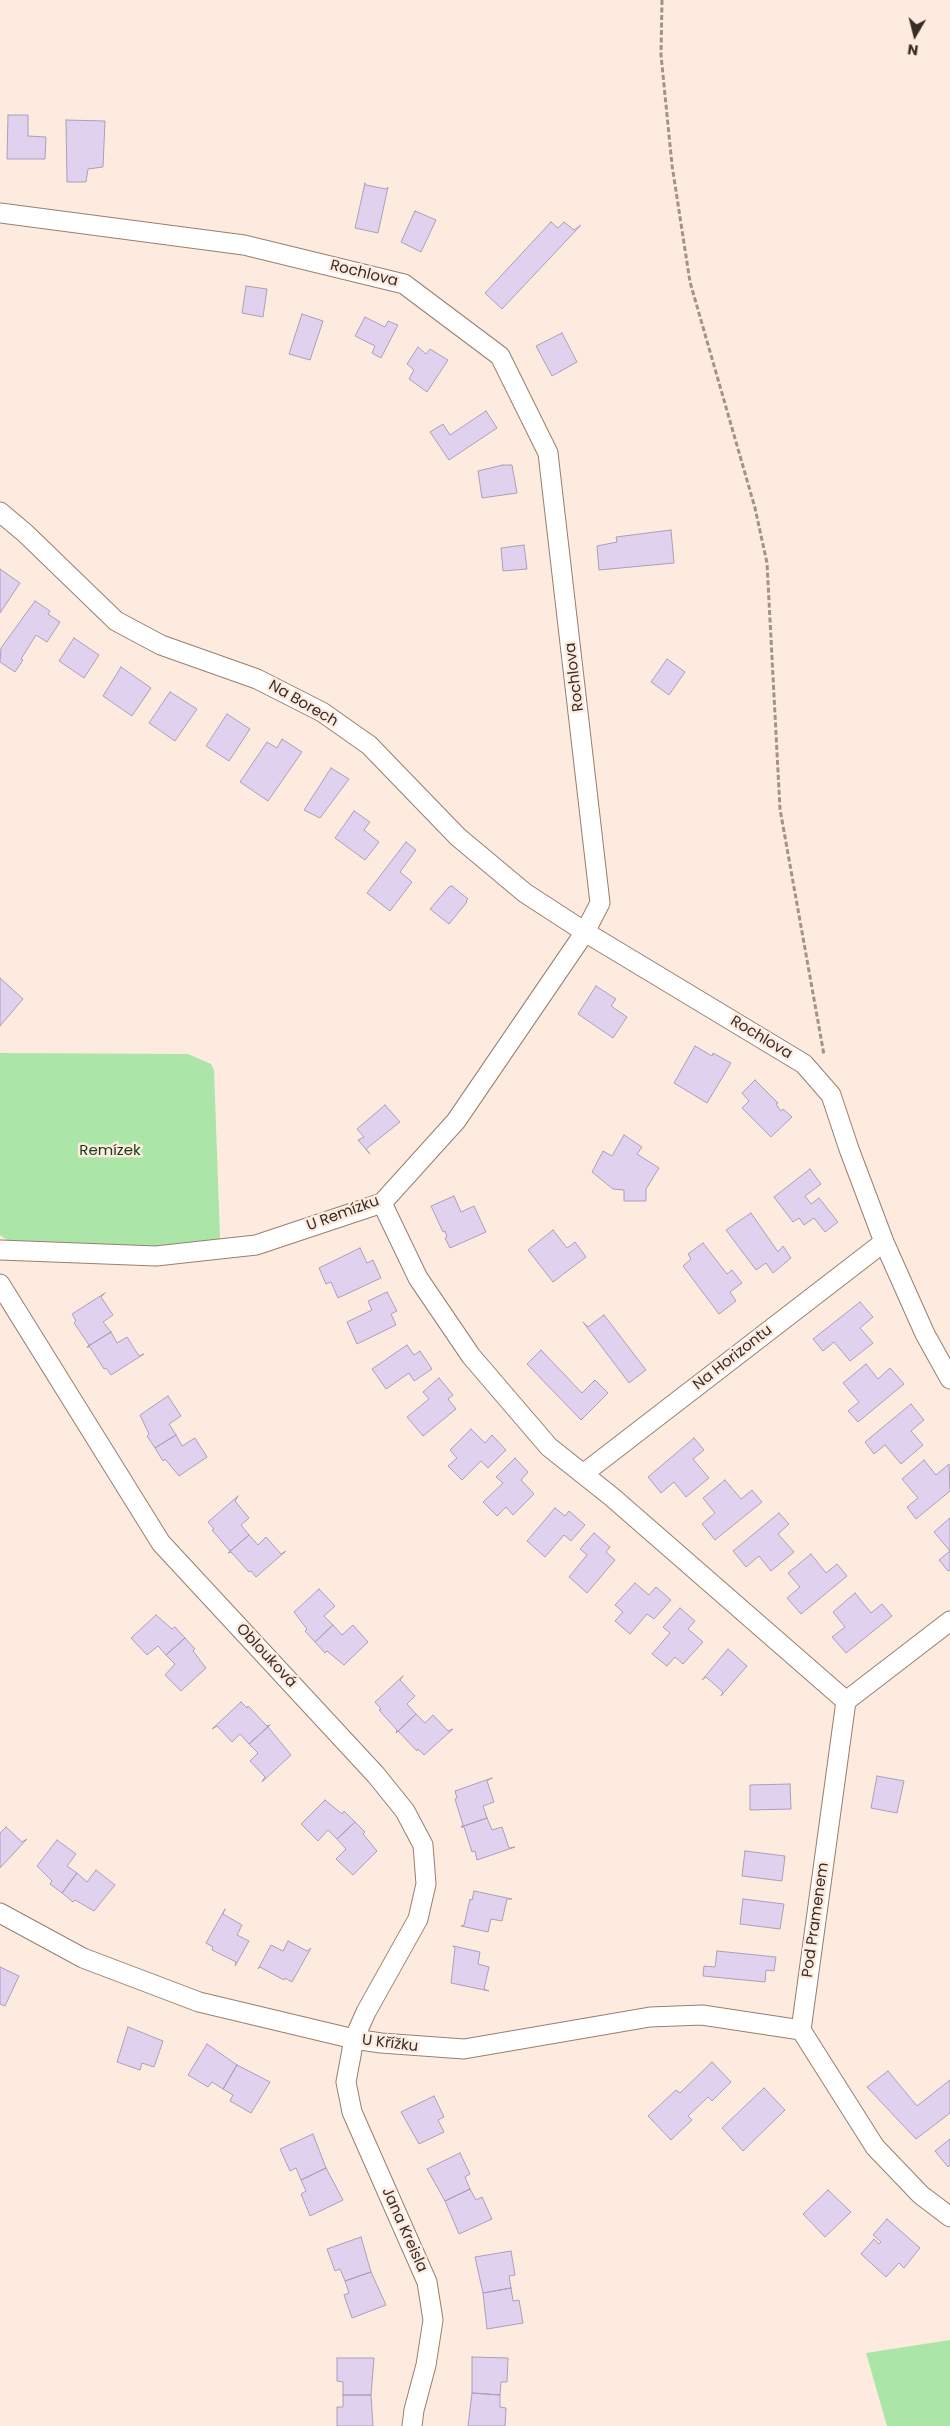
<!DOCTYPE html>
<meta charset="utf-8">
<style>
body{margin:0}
#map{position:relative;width:950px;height:2426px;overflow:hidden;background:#fdebe0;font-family:Poppins,sans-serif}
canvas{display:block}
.north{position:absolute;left:890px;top:10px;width:50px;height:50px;-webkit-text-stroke:4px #fdebe0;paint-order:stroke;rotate:188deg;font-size:14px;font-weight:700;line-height:20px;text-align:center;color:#382d26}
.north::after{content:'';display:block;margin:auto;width:18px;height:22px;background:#382d26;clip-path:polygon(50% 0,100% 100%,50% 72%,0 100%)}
</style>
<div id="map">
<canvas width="950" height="2426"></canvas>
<div class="north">N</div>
</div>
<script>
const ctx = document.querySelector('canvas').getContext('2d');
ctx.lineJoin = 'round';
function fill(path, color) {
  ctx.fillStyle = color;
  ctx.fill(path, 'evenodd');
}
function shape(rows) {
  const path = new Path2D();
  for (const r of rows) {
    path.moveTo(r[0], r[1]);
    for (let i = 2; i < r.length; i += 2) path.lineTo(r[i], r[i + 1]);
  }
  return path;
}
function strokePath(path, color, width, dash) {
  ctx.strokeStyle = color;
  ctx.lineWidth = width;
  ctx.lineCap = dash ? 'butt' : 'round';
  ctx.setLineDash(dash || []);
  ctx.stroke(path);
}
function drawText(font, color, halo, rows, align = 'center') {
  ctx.font = font + ' Poppins,sans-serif';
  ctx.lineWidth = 5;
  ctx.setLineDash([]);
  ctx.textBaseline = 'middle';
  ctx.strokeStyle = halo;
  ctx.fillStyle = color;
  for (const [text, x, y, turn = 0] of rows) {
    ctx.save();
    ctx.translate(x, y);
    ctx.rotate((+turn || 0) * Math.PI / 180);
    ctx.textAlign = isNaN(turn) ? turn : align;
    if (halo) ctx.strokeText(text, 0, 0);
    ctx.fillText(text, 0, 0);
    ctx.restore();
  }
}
fill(shape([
 [0,1053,188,1054,211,1064,214,1070,220,1237,214,1248,15,1246,0,1235],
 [950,2340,950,2426,887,2426,866,2353]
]), '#abe6a8');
const building = shape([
 [8,115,28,115,28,136,46,137,45,159,7,159,8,115],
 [66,120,105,121,103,167,88,169,86,182,67,182,66,120],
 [365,183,366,185,386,189,388,187,378,233,355,228,365,183],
 [415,211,436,220,421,252,401,242,415,211],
 [551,222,558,228,564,222,574,230,581,225,502,309,485,293,551,222],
 [246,286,267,289,263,317,242,313,246,286],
 [302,314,323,321,310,360,289,354,302,314],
 [365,317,385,327,388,321,398,325,381,358,372,353,375,346,355,336,365,317],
 [562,333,577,362,552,376,536,346,562,333],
 [418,347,426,354,430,349,448,360,427,392,409,379,414,370,407,364,418,347],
 [486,411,497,428,449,460,430,432,443,424,450,435,486,411],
 [503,465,512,465,517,493,482,498,478,471,503,465],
 [671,530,674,563,599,570,597,546,617,542,616,537,671,530],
 [524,545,527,569,503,571,501,548,524,545],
 [0,569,20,583,0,613,0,569],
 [35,601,50,611,48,614,60,622,47,642,36,635,21,659,23,660,15,672,0,662,1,648,35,601],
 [74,638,99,655,84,678,59,661,74,638],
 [667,659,685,672,669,695,651,682,667,659],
 [121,667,151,688,132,716,103,696,121,667],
 [170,692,197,709,175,741,149,723,170,692],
 [227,714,250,729,229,761,206,746,227,714],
 [282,739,302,752,268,801,240,782,267,742,277,748,282,739],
 [331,768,349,779,320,818,304,810,331,768],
 [354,811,370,822,364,830,379,842,365,860,335,838,354,811],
 [406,842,416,850,400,872,412,882,390,911,367,893,406,842],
 [452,886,468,899,466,901,467,902,449,924,430,909,449,887,452,886],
 [0,978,23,999,0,1026,0,978],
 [596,986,616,999,611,1006,627,1017,613,1038,578,1014,596,986],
 [695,1046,712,1056,713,1053,731,1063,707,1103,674,1083,695,1046],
 [755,1080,778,1103,776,1104,781,1111,783,1109,792,1117,771,1137,742,1108,749,1101,742,1093,755,1080],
 [385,1105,400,1122,366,1149,370,1154,358,1140,364,1137,357,1129,385,1105],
 [624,1135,642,1147,637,1154,659,1168,646,1189,646,1201,624,1201,624,1190,613,1189,592,1172,603,1151,612,1156,624,1135],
 [810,1169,821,1184,805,1196,811,1204,819,1198,838,1222,825,1232,814,1218,804,1225,799,1218,793,1222,774,1197,810,1169],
 [454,1196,461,1212,474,1206,486,1232,450,1248,445,1238,447,1237,445,1231,443,1232,431,1206,454,1196],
 [751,1213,778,1252,783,1246,791,1258,773,1273,766,1263,756,1270,726,1230,751,1213],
 [553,1230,567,1248,575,1242,586,1257,553,1282,528,1250,553,1230],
 [703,1243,727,1274,732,1270,742,1283,730,1292,736,1301,719,1314,683,1266,691,1259,688,1254,703,1243],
 [360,1248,367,1263,373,1260,381,1278,338,1298,331,1282,326,1284,319,1268,360,1248],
 [387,1292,397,1311,391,1314,396,1325,357,1344,347,1322,372,1310,368,1301,387,1292],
 [105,1293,101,1297,113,1315,103,1322,111,1332,87,1347,89,1345,74,1323,76,1321,72,1314,105,1293],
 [860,1302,873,1317,860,1328,873,1343,850,1361,834,1342,823,1351,813,1339,860,1302],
 [604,1315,646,1370,629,1383,583,1322,588,1327,604,1315],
 [111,1332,117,1343,127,1337,139,1356,144,1354,111,1375,106,1368,104,1369,90,1347,87,1347,111,1332],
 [407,1345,414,1355,420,1351,432,1369,414,1381,409,1373,386,1389,372,1369,407,1345],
 [541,1350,582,1393,595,1380,608,1393,581,1420,527,1364,541,1350],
 [866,1364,878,1379,890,1368,904,1384,858,1422,848,1411,859,1402,843,1383,866,1364],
 [439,1378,453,1395,448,1399,456,1409,423,1436,407,1417,429,1399,423,1392,439,1378],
 [168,1396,181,1416,169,1424,176,1435,155,1448,147,1436,149,1434,140,1415,168,1396],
 [911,1404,924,1420,911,1431,923,1445,901,1464,885,1445,874,1454,865,1442,911,1404],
 [471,1429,485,1443,492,1435,506,1450,488,1468,481,1461,462,1480,448,1466,457,1458,450,1450,471,1429],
 [176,1435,182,1446,195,1438,207,1457,179,1476,165,1459,163,1461,155,1448,176,1435],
 [694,1438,704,1450,693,1459,709,1478,686,1497,674,1482,661,1493,648,1477,694,1438],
 [515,1458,528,1472,521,1480,534,1494,513,1515,506,1507,497,1516,483,1502,503,1483,496,1477,515,1458],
 [924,1460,936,1475,949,1464,950,1491,916,1519,907,1507,918,1498,902,1479,924,1460],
 [725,1480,741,1499,752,1490,762,1502,715,1540,702,1524,715,1513,703,1498,725,1480],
 [238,1496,235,1501,249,1518,241,1525,249,1535,228,1553,230,1551,212,1530,214,1529,208,1522,238,1496],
 [555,1508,565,1516,569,1511,585,1525,571,1541,564,1535,545,1557,527,1541,555,1508],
 [779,1513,789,1524,778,1534,794,1552,771,1571,759,1556,746,1567,733,1551,779,1513],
 [950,1518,950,1570,948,1571,939,1560,950,1551,934,1532,950,1518],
 [594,1533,610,1547,606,1552,615,1560,587,1593,569,1577,587,1555,580,1549,594,1533],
 [249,1535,258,1545,266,1537,281,1554,286,1551,256,1577,251,1571,249,1572,231,1552,228,1553,249,1535],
 [811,1554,826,1573,837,1564,847,1576,801,1614,787,1598,800,1587,788,1573,811,1554],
 [635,1583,649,1595,656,1587,671,1600,654,1619,647,1614,630,1634,615,1621,623,1612,615,1605,635,1583],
 [319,1589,335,1606,324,1616,333,1625,315,1642,305,1631,307,1629,294,1612,319,1589],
 [855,1593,871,1613,882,1604,892,1616,846,1653,832,1637,845,1627,833,1612,855,1593],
 [680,1608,695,1621,688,1629,703,1642,683,1664,675,1657,667,1666,652,1654,670,1633,663,1627,680,1608],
 [156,1615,172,1629,175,1627,185,1638,166,1655,158,1646,147,1655,131,1638,156,1615],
 [333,1625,342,1635,353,1625,368,1642,344,1665,327,1651,325,1653,315,1642,333,1625],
 [185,1638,195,1649,193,1651,206,1668,181,1691,165,1675,175,1664,166,1655,185,1638],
 [728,1649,747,1666,721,1696,723,1692,706,1677,702,1680,728,1649],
 [403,1676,400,1680,415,1696,407,1704,416,1714,396,1733,397,1730,379,1710,381,1709,375,1702,403,1676],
 [241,1702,247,1708,248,1706,267,1726,270,1725,249,1744,240,1734,232,1742,217,1726,212,1729,241,1702],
 [416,1714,425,1723,433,1715,448,1731,453,1729,424,1755,418,1749,417,1751,398,1731,396,1733,416,1714],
 [270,1725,268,1727,291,1755,262,1782,265,1777,250,1761,258,1753,249,1744,270,1725],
 [877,1776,904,1781,897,1813,871,1808,877,1776],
 [492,1778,487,1781,494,1802,483,1806,487,1818,461,1827,463,1825,455,1799,457,1798,455,1791,492,1778],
 [790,1784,791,1809,750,1810,750,1785,790,1784],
 [325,1800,342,1814,344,1811,355,1822,337,1839,328,1830,318,1841,301,1824,325,1800],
 [487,1818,492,1830,502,1827,509,1848,515,1847,477,1860,475,1851,472,1852,464,1827,461,1827,487,1818],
 [355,1822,365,1832,363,1834,377,1851,353,1875,336,1859,346,1849,337,1839,355,1822],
 [6,1827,22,1842,27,1839,0,1868,0,1833,6,1827],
 [57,1840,76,1854,67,1866,77,1873,62,1893,50,1884,52,1881,37,1866,57,1840],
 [745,1851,785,1856,782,1881,742,1876,745,1851],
 [96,1870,115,1885,94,1911,75,1900,73,1902,62,1893,77,1873,87,1882,96,1870],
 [474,1891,512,1899,507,1899,502,1921,491,1919,488,1932,461,1926,464,1925,470,1899,472,1900,474,1891],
 [743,1899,784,1904,780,1929,740,1924,743,1899],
 [225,1909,223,1914,242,1925,237,1935,249,1941,235,1966,236,1962,212,1950,213,1947,206,1943,225,1909],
 [288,1941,307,1951,311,1948,292,1982,285,1978,284,1980,260,1967,258,1969,271,1945,283,1951,288,1941],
 [453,1946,480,1952,478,1964,489,1967,484,1989,489,1991,451,1983,455,1948,453,1946],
 [717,1951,776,1957,774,1971,766,1970,765,1982,703,1976,704,1966,715,1967,717,1951],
 [0,1967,19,1976,5,2006,0,2004,0,1967],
 [128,2027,163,2041,154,2067,142,2063,140,2070,117,2062,128,2027],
 [207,2044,237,2065,223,2089,212,2082,208,2087,188,2075,207,2044],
 [712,2062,731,2082,712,2101,708,2097,688,2116,692,2120,671,2140,648,2116,676,2090,680,2093,712,2062],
 [237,2065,270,2082,251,2113,230,2101,233,2095,223,2089,237,2065],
 [888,2071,917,2106,950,2080,950,2113,916,2139,867,2087,888,2071],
 [764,2088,785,2110,743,2151,722,2128,764,2088],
 [434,2096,444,2117,438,2120,444,2132,419,2144,401,2112,434,2096],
 [313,2134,326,2168,301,2180,296,2168,290,2171,280,2149,313,2134],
 [950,2139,950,2165,948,2167,935,2151,950,2139],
 [460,2153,470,2174,465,2177,470,2189,445,2201,427,2169,460,2153],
 [326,2168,343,2200,310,2216,301,2194,306,2191,301,2180,326,2168],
 [470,2189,476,2200,482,2197,492,2219,459,2234,445,2201,470,2189],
 [828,2190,851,2212,825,2237,803,2214,828,2190],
 [887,2219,920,2248,904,2268,899,2263,886,2277,861,2254,874,2239,879,2244,881,2242,873,2235,887,2219],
 [361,2237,371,2272,345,2281,340,2269,335,2271,327,2249,361,2237],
 [511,2251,515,2275,509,2276,511,2288,483,2293,475,2257,511,2251],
 [371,2272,386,2305,352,2318,344,2295,349,2293,345,2281,371,2272],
 [511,2288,513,2301,519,2300,523,2323,487,2329,483,2293,511,2288],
 [472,2357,508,2358,507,2382,501,2382,500,2395,472,2393,472,2357],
 [337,2358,374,2358,371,2395,343,2395,343,2382,337,2381,337,2358],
 [472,2393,500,2395,500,2407,506,2408,505,2426,468,2426,472,2393],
 [343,2395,371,2395,373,2426,337,2426,337,2407,343,2407,343,2395]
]);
fill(building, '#e0d1ee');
strokePath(building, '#ac9eba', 1);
const minor = shape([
 [0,213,244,245,404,284,500,356,548,453,600,903,585,932,804,1064,831,1095,849,1149,884,1242,925,1334,950,1379],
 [0,512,25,533,116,621,161,645,257,679,322,712,369,745,458,837,525,893,585,932,456,1121,382,1203,256,1245,156,1256,0,1250],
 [382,1203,418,1278,471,1356,549,1447,612,1497,846,1701],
 [0,1284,161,1543,376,1775,405,1811,423,1845,426,1884,418,1919,366,2012,354,2039,346,2082,352,2112,427,2282,433,2320,426,2365,414,2410,412,2426],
 [583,1474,884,1242],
 [950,1621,846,1701,801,2030,875,2147,921,2195,950,2217],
 [0,1913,83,1958,199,2002,354,2039,381,2043,464,2049,650,2017,702,2015,801,2030]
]);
strokePath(minor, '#997f6d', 21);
strokePath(shape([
 [662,0,661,55,672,165,690,282,755,508,767,563,780,809,824,1055]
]), '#a19389', 3, [5, 2.5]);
strokePath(minor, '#fff', 19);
drawText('15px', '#382d26', '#fdebe0', [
 ["Rochlova",364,274,14],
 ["Rochlova",575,677,-97],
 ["Na Borech",303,704,30],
 ["Rochlova",761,1038,31],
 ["U Remízku",343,1214,-20],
 ["Na Horizontu",733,1358,-38],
 ["Oblouková",266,1656,47],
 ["Pod Pramenem",816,1920,-82],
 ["U Křížku",390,2044,7],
 ["Jana Kreisla",404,2230,66]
]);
drawText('15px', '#103e11', '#fdebe0', [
 ["Remízek",110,1151]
]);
</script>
